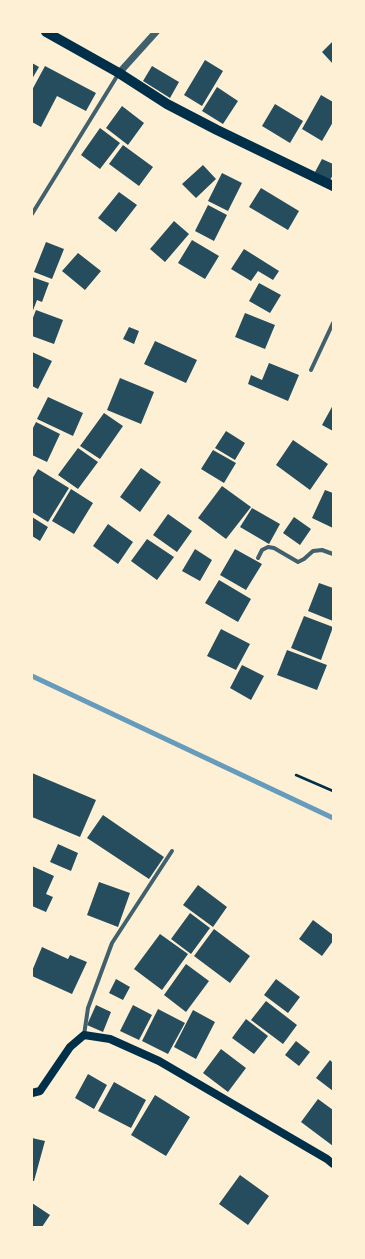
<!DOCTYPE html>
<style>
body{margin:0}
#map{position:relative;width:365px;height:1259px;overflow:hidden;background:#fdf0d5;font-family:Raleway,sans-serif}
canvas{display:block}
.frame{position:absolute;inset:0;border:33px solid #fdf0d5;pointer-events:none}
</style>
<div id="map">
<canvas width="365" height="1259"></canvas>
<div class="frame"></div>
</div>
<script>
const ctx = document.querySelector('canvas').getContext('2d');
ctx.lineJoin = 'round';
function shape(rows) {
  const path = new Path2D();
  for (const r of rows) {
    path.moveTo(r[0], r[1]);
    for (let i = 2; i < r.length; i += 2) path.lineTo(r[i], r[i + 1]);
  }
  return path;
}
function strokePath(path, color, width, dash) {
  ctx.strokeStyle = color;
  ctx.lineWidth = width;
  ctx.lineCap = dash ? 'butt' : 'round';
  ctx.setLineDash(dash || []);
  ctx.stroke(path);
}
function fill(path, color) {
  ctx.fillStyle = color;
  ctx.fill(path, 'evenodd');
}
strokePath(shape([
 [32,676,333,818]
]), '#669bbc', 5);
fill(shape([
 [333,41,333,64,322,52],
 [205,60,223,71,202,106,184,95],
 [32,63,39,67,32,79],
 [45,66,96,93,86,111,57,96,41,127,32,122,32,90],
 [152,66,179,82,170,98,143,81],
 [217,87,238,101,223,124,202,111],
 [321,95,333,102,333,122,322,141,302,129],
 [275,104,303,121,290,143,262,126],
 [122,106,144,123,128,145,106,128],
 [100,128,120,143,100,169,81,155],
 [123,145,153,167,139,186,109,164],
 [322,159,333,164,333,175,330,180,315,172],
 [203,165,216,179,196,198,182,184],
 [222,173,242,183,228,211,208,201],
 [261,188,299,211,288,230,249,207],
 [119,192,137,205,116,232,98,218],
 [208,205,227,215,214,241,195,231],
 [174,221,189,234,165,262,150,249],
 [192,240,219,256,205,279,178,263],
 [46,242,64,249,52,279,34,272],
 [244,249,279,271,273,280,258,271,251,281,231,269],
 [78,253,101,271,85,290,62,271],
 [32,277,49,283,42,302,37,300,32,313],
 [259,283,281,295,270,313,249,301],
 [36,310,63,320,54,344,32,336,32,320],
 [245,313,275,325,265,349,235,337],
 [129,327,139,331,134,344,123,339],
 [155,341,197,360,186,383,144,364],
 [32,352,52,361,38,389,32,386],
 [269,363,299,375,288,401,248,384,251,375,262,380],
 [120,378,154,392,141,424,107,410],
 [48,397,83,413,73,436,37,419],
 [333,405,333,431,322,425],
 [104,413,123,426,100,459,80,446],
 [36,422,60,434,47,462,32,455,32,430],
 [226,431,245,443,235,460,215,448],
 [293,440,328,464,310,490,276,465],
 [78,448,98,462,78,489,58,475],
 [213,450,236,463,224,483,201,469],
 [141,468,161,482,140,512,120,497],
 [38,469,69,488,48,522,32,512,32,479],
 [222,486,251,507,226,539,198,518],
 [71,489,93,503,74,534,52,521],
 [325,490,333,493,333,528,312,518],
 [252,508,280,524,269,544,240,527],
 [168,514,192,531,177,552,153,535],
 [32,517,48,527,40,541,32,536],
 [294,517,311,529,300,545,283,533],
 [108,524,133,542,118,564,93,546],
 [147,539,174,557,157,580,131,561],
 [195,549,212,560,200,581,182,571],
 [235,549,262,564,246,590,220,575],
 [219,580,251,599,238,622,205,603],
 [319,583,333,588,333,621,308,611],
 [304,616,333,627,321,660,291,648],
 [221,629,250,644,236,670,207,656],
 [287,650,327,665,317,690,277,675],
 [242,665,264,676,251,700,230,688],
 [32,773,96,800,80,837,32,817],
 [103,815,164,857,149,879,87,838],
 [58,844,78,853,71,871,50,862],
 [32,866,54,876,46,894,53,897,46,912,32,906],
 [99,882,130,893,118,927,87,915],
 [198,885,227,907,213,927,183,905],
 [190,913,210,928,191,954,171,939],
 [313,920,333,935,333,941,322,956,299,939],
 [214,929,250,956,230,983,194,956],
 [160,934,188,954,162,990,134,969],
 [42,947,68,959,70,955,87,962,72,994,32,976,32,971],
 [186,964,209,981,186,1012,164,995],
 [116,979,130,987,123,1000,109,993],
 [276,979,300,997,288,1013,264,995],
 [266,1001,297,1025,283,1044,251,1020],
 [96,1005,111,1012,103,1032,87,1025],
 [133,1005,152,1015,139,1040,120,1031],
 [158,1009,185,1023,168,1054,142,1041],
 [193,1010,215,1022,196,1059,174,1047],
 [246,1019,268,1036,254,1054,232,1038],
 [296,1041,310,1052,299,1066,285,1055],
 [221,1049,246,1068,228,1092,203,1073],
 [330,1060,333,1063,333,1091,316,1078],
 [88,1074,107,1085,94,1109,75,1098],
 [114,1082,146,1100,131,1128,98,1111],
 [155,1095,190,1117,166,1156,131,1135],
 [318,1099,333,1110,333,1146,301,1122],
 [32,1138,45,1141,34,1181,32,1181],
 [240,1175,269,1196,248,1225,219,1204],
 [32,1203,50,1215,42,1227,32,1227]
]), '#264d5e');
strokePath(shape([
 [296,775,333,791]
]), '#003049', 2.5);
strokePath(shape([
 [32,214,119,73],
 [311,370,333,323],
 [258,558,262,550,268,547,274,548,298,562,304,559,313,551,322,550,333,554],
 [84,1035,88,1008,112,943,172,851]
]), '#3f606c', 4);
strokePath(shape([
 [119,73,156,32]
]), '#3f606c', 7);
strokePath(shape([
 [32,1093,40,1091,70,1047,84,1035,110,1039,159,1061,327,1159,333,1164]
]), '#003049', 8);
strokePath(shape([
 [46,32,119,73,167,104,217,130,333,186]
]), '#003049', 10);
</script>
